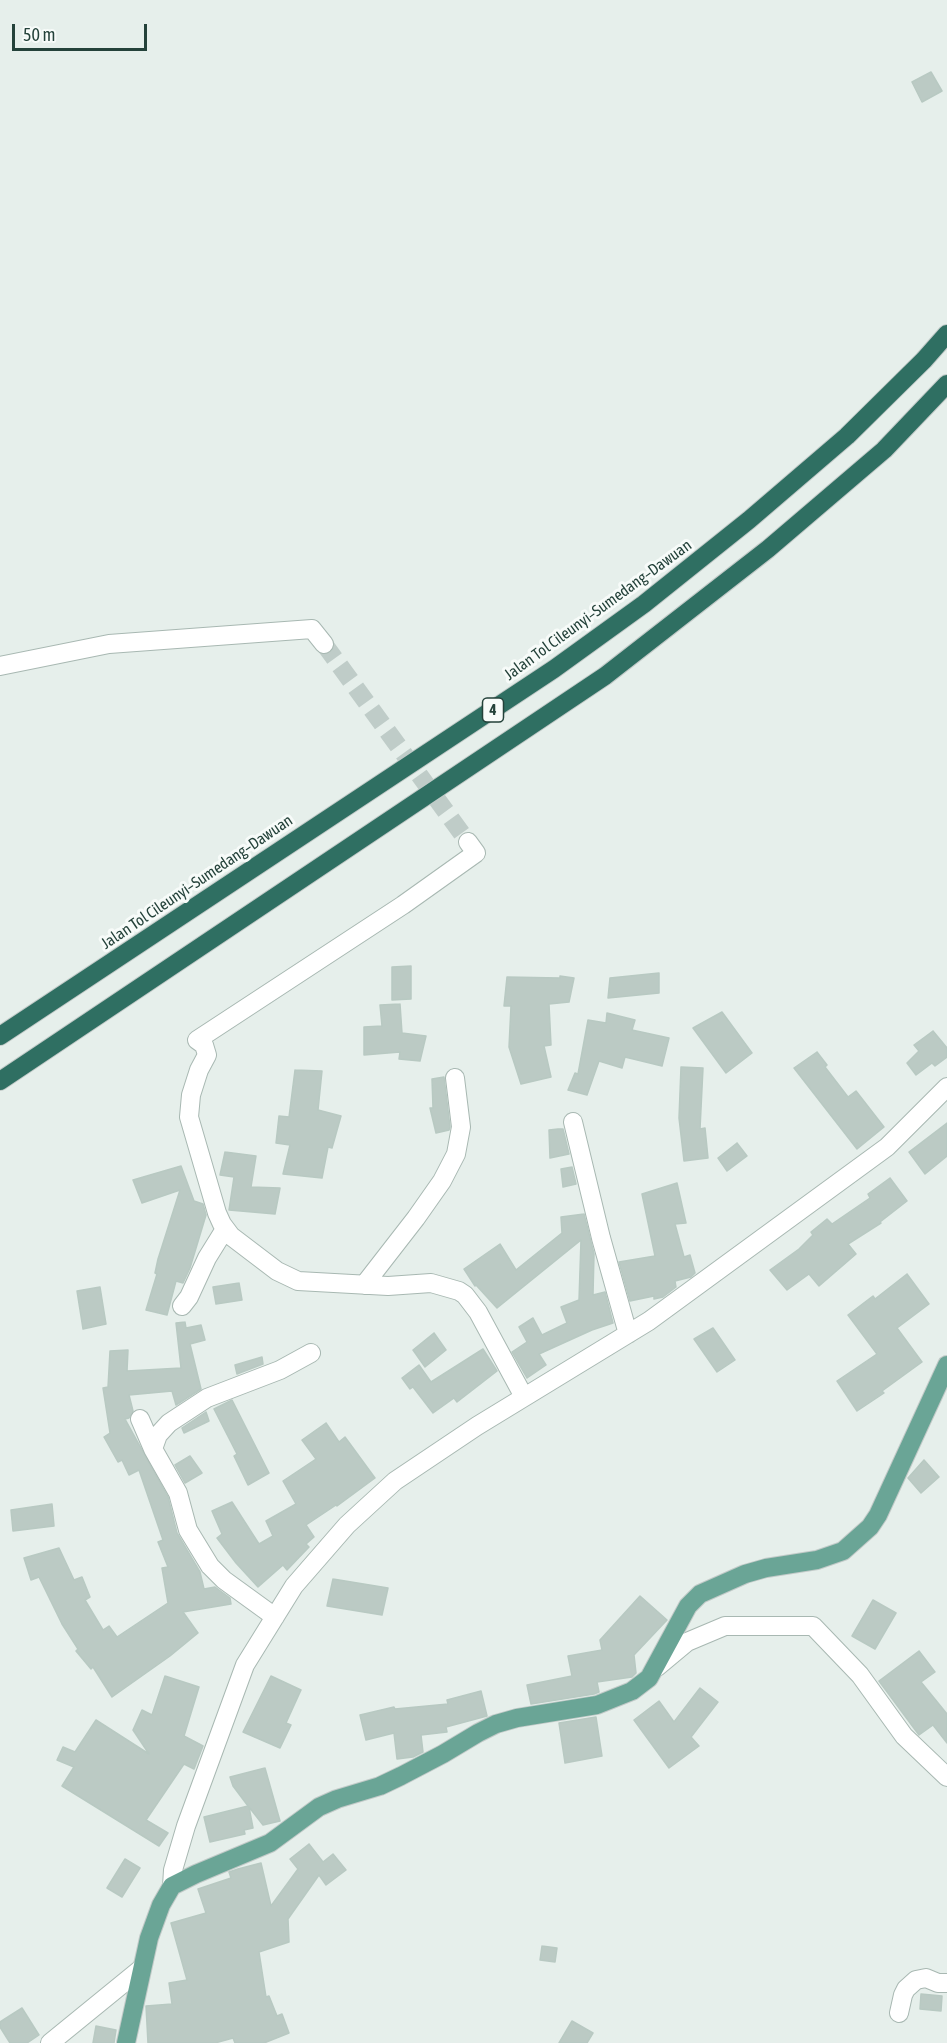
<!DOCTYPE html>
<meta charset="utf-8">
<style>
body{margin:0}
#map{position:relative;width:947px;height:2043px;overflow:hidden;background:#e6efeb;font-family:"Asap Condensed",sans-serif}
canvas{display:block}
.scale{position:absolute;left:12px;top:24px;width:135px;height:27px;box-sizing:border-box;border:3px solid #24423a;border-top:0;padding-left:8px;font-size:18px;line-height:21px;white-space:nowrap;color:#24423a;-webkit-text-stroke:4px #f7fbf9;paint-order:stroke}
</style>
<div id="map">
<canvas width="947" height="2043"></canvas>
<div class="scale">50 m</div>
</div>
<script>
const ctx = document.querySelector('canvas').getContext('2d');
ctx.lineJoin = 'round';
function fill(path, color) {
  ctx.fillStyle = color;
  ctx.fill(path, 'evenodd');
}
function shape(rows) {
  const path = new Path2D();
  for (const r of rows) {
    path.moveTo(r[0], r[1]);
    for (let i = 2; i < r.length; i += 2) path.lineTo(r[i], r[i + 1]);
  }
  return path;
}
function strokePath(path, color, width, dash) {
  ctx.strokeStyle = color;
  ctx.lineWidth = width;
  ctx.lineCap = dash ? 'butt' : 'round';
  ctx.setLineDash(dash || []);
  ctx.stroke(path);
}
function drawText(font, color, halo, rows, align = 'center') {
  ctx.font = font + ' "Asap Condensed",sans-serif';
  ctx.lineWidth = 6;
  ctx.setLineDash([]);
  ctx.textBaseline = 'middle';
  ctx.strokeStyle = halo;
  ctx.fillStyle = color;
  for (const [text, x, y, turn = 0] of rows) {
    ctx.save();
    ctx.translate(x, y);
    ctx.rotate((+turn || 0) * Math.PI / 180);
    ctx.textAlign = isNaN(turn) ? turn : align;
    if (halo) ctx.strokeText(text, 0, 0);
    ctx.fillText(text, 0, 0);
    ctx.restore();
  }
}
const building = shape([
 [931,72,942,91,922,102,912,82,931,72],
 [411,966,411,999,392,1000,392,967,411,966],
 [659,973,659,993,608,998,610,978,659,973],
 [560,976,574,978,569,1002,549,1004,551,1045,544,1046,551,1077,521,1084,509,1047,511,1006,504,1006,507,977,560,978,560,976],
 [400,1004,402,1033,426,1036,420,1061,399,1059,400,1052,364,1055,364,1027,382,1026,380,1005,400,1004],
 [722,1012,752,1053,726,1073,693,1028,722,1012],
 [607,1013,635,1020,632,1030,669,1038,662,1066,625,1057,622,1068,599,1061,587,1095,568,1090,575,1073,578,1074,588,1020,606,1023,607,1013],
 [933,1031,947,1048,947,1057,935,1066,932,1063,916,1075,907,1063,919,1051,914,1045,933,1031],
 [817,1052,827,1065,825,1067,848,1097,856,1091,884,1127,857,1149,794,1068,817,1052],
 [681,1067,703,1068,700,1129,705,1128,708,1158,684,1161,679,1118,681,1067],
 [295,1070,322,1071,318,1110,341,1116,332,1148,328,1147,322,1178,283,1174,290,1145,276,1143,279,1116,289,1117,295,1070],
 [444,1077,450,1127,449,1130,436,1133,430,1108,433,1108,432,1079,444,1077],
 [947,1123,947,1156,925,1174,909,1152,947,1123],
 [558,1129,563,1129,569,1154,550,1158,549,1130,558,1129],
 [737,1143,747,1156,727,1171,718,1158,737,1143],
 [225,1152,256,1156,251,1187,280,1188,275,1214,229,1210,234,1177,220,1175,225,1152],
 [181,1166,194,1201,203,1204,206,1215,190,1268,183,1283,176,1281,167,1315,146,1310,157,1274,155,1273,158,1259,180,1190,142,1203,133,1180,181,1166],
 [572,1167,576,1184,563,1187,561,1169,572,1167],
 [890,1178,907,1201,880,1222,881,1223,848,1244,856,1254,819,1286,809,1274,787,1290,770,1270,799,1249,813,1235,811,1232,827,1219,832,1224,870,1198,868,1194,890,1178],
 [677,1183,686,1223,675,1224,684,1257,690,1255,695,1273,691,1277,675,1281,676,1287,663,1297,654,1299,654,1296,630,1301,619,1262,655,1256,642,1194,677,1183],
 [584,1214,594,1254,593,1295,605,1292,613,1323,592,1330,539,1354,546,1365,527,1378,512,1352,527,1342,519,1327,533,1318,542,1335,567,1323,561,1307,579,1300,581,1240,497,1308,476,1285,475,1286,464,1269,500,1244,516,1270,562,1233,561,1217,584,1214],
 [907,1274,929,1304,897,1328,922,1362,882,1391,884,1393,857,1411,837,1381,877,1354,848,1315,873,1296,875,1299,907,1274],
 [239,1283,242,1300,216,1304,213,1287,239,1283],
 [100,1287,106,1324,83,1329,77,1291,100,1287],
 [185,1322,186,1328,201,1325,205,1340,190,1344,201,1389,176,1405,172,1391,129,1395,133,1411,129,1418,125,1419,168,1497,177,1533,200,1572,204,1589,215,1587,230,1598,231,1604,183,1612,198,1633,170,1656,112,1697,93,1667,91,1669,76,1651,78,1649,62,1624,39,1577,31,1580,24,1558,59,1548,74,1580,82,1577,90,1597,85,1600,103,1630,109,1626,117,1637,168,1603,162,1568,168,1567,158,1542,163,1540,139,1470,129,1475,122,1460,118,1462,104,1437,110,1433,103,1388,108,1387,110,1351,128,1350,127,1371,181,1368,176,1323,185,1322],
 [713,1328,735,1360,717,1372,694,1339,713,1328],
 [434,1333,446,1350,425,1367,413,1350,434,1333],
 [483,1349,497,1371,457,1402,454,1398,433,1413,413,1387,410,1389,402,1378,419,1365,431,1382,483,1349],
 [262,1357,263,1364,237,1374,235,1365,262,1357],
 [232,1400,269,1473,248,1485,234,1456,237,1454,214,1409,232,1400],
 [206,1412,209,1421,184,1433,182,1428,206,1412],
 [326,1423,339,1442,345,1437,375,1478,337,1506,336,1505,306,1525,314,1537,306,1544,309,1547,287,1570,283,1565,258,1587,236,1563,217,1538,222,1534,212,1511,232,1502,259,1544,273,1536,266,1521,296,1504,283,1481,316,1459,302,1440,326,1423],
 [190,1456,202,1473,185,1483,175,1465,190,1456],
 [924,1460,939,1477,921,1493,908,1478,924,1460],
 [52,1504,54,1526,13,1531,11,1510,52,1504],
 [333,1579,388,1588,382,1615,327,1606,333,1579],
 [640,1596,667,1620,634,1655,636,1673,632,1677,597,1682,599,1692,594,1694,531,1704,527,1685,572,1676,568,1656,602,1650,600,1640,640,1596],
 [873,1600,896,1613,875,1649,852,1636,873,1600],
 [919,1651,935,1672,921,1682,947,1714,947,1743,933,1725,919,1735,879,1681,919,1651],
 [165,1676,199,1687,184,1736,203,1746,194,1769,184,1764,146,1820,168,1833,159,1846,62,1786,74,1767,57,1760,63,1747,75,1752,96,1720,149,1754,133,1730,142,1710,152,1715,165,1676],
 [271,1676,301,1690,286,1723,291,1725,280,1748,243,1732,271,1676],
 [700,1688,718,1702,691,1737,699,1746,669,1768,634,1720,659,1701,674,1722,700,1688],
 [481,1691,487,1716,446,1727,447,1732,421,1735,423,1752,413,1757,397,1759,394,1733,366,1740,360,1715,394,1707,395,1709,448,1704,447,1700,481,1691],
 [596,1717,602,1756,565,1763,559,1723,596,1717],
 [265,1768,280,1821,263,1825,249,1807,253,1828,244,1830,245,1834,210,1842,204,1817,248,1806,233,1786,230,1777,265,1768],
 [309,1844,323,1862,333,1854,346,1870,326,1885,319,1875,288,1919,289,1942,259,1952,266,1997,269,1996,277,2016,282,2014,289,2033,264,2043,235,2043,233,2038,215,2043,148,2043,146,2006,172,2004,169,1983,187,1980,171,1923,206,1913,198,1889,231,1878,229,1872,238,1869,261,1863,271,1906,298,1869,290,1859,309,1844],
 [125,1859,140,1868,122,1897,107,1888,125,1859],
 [542,1946,557,1948,555,1962,540,1960,542,1946],
 [921,1994,942,1996,941,2011,920,2009,921,1994],
 [22,2008,39,2035,27,2043,10,2043,0,2027,0,2022,22,2008],
 [572,2021,593,2033,587,2043,559,2043,572,2021],
 [96,2026,116,2030,114,2043,93,2043,96,2026]
]);
fill(building, '#bbcac4');
strokePath(building, '#b8c9c2', 1.5);
strokePath(shape([
 [324,644,468,842]
]), '#bfccc8', 18, [18, 9]);
const minor = shape([
 [0,666,109,644,312,629,324,644],
 [468,842,476,853,403,905,197,1040,204,1045,207,1055,199,1070,191,1095,189,1117,217,1213,222,1224,231,1236,277,1271,298,1281,388,1286,431,1283,459,1291,465,1295,478,1312,524,1397],
 [573,1122,601,1238,628,1334],
 [364,1285,416,1218,442,1181,456,1154,461,1127,455,1078],
 [182,1306,189,1297,207,1258,225,1229],
 [140,1419,153,1449,178,1493,188,1530,210,1566,224,1580,275,1617],
 [153,1449,158,1435,169,1423,207,1398,280,1370,311,1353],
 [657,1667,687,1642,725,1626,813,1626,860,1675,904,1736,947,1777],
 [172,1886,173,1870,186,1826,245,1665,294,1586,347,1525,395,1481,477,1426,649,1321,887,1147,947,1087],
 [899,2013,903,1995,906,1989,916,1980,926,1978,938,1983,947,1983],
 [50,2043,142,1968]
]);
const major = shape([
 [126,2043,149,1938,161,1905,172,1886,196,1874,270,1843,319,1807,337,1799,380,1786,401,1776,443,1754,478,1733,496,1724,517,1718,597,1705,632,1691,649,1678,688,1606,700,1594,745,1574,766,1568,817,1560,843,1551,870,1527,878,1515,947,1365]
]);
const highway = shape([
 [0,1036,554,669,644,604,749,520,847,436,924,360,947,334],
 [0,1081,605,676,768,549,884,450,947,384]
]);
strokePath(minor, '#a8b8b2', 20);
strokePath(major, '#c2cac8', 20);
strokePath(highway, '#c2cac8', 20);
strokePath(minor, '#fff', 18);
strokePath(major, '#6aa596', 18);
strokePath(highway, '#2f6f62', 18);
for (const [x, y, w] of [
 [493,710,21]
]) {
  const box = new Path2D();
  box.roundRect(x - w / 2, y - 12, w, 24, 4.5);
  ctx.fillStyle = '#f7fbf9';
  ctx.fill(box);
  strokePath(box, '#24423a', 1.5);
}
drawText('bold 15px', '#24423a', null, [
 ["4",493,710]
]);
drawText('16px', '#24423a', '#f7fbf9', [
 ["Jalan Tol Cileunyi–Sumedang–Dawuan",598,610,-36],
 ["Jalan Tol Cileunyi–Sumedang–Dawuan",197,882,-34]
]);
</script>
